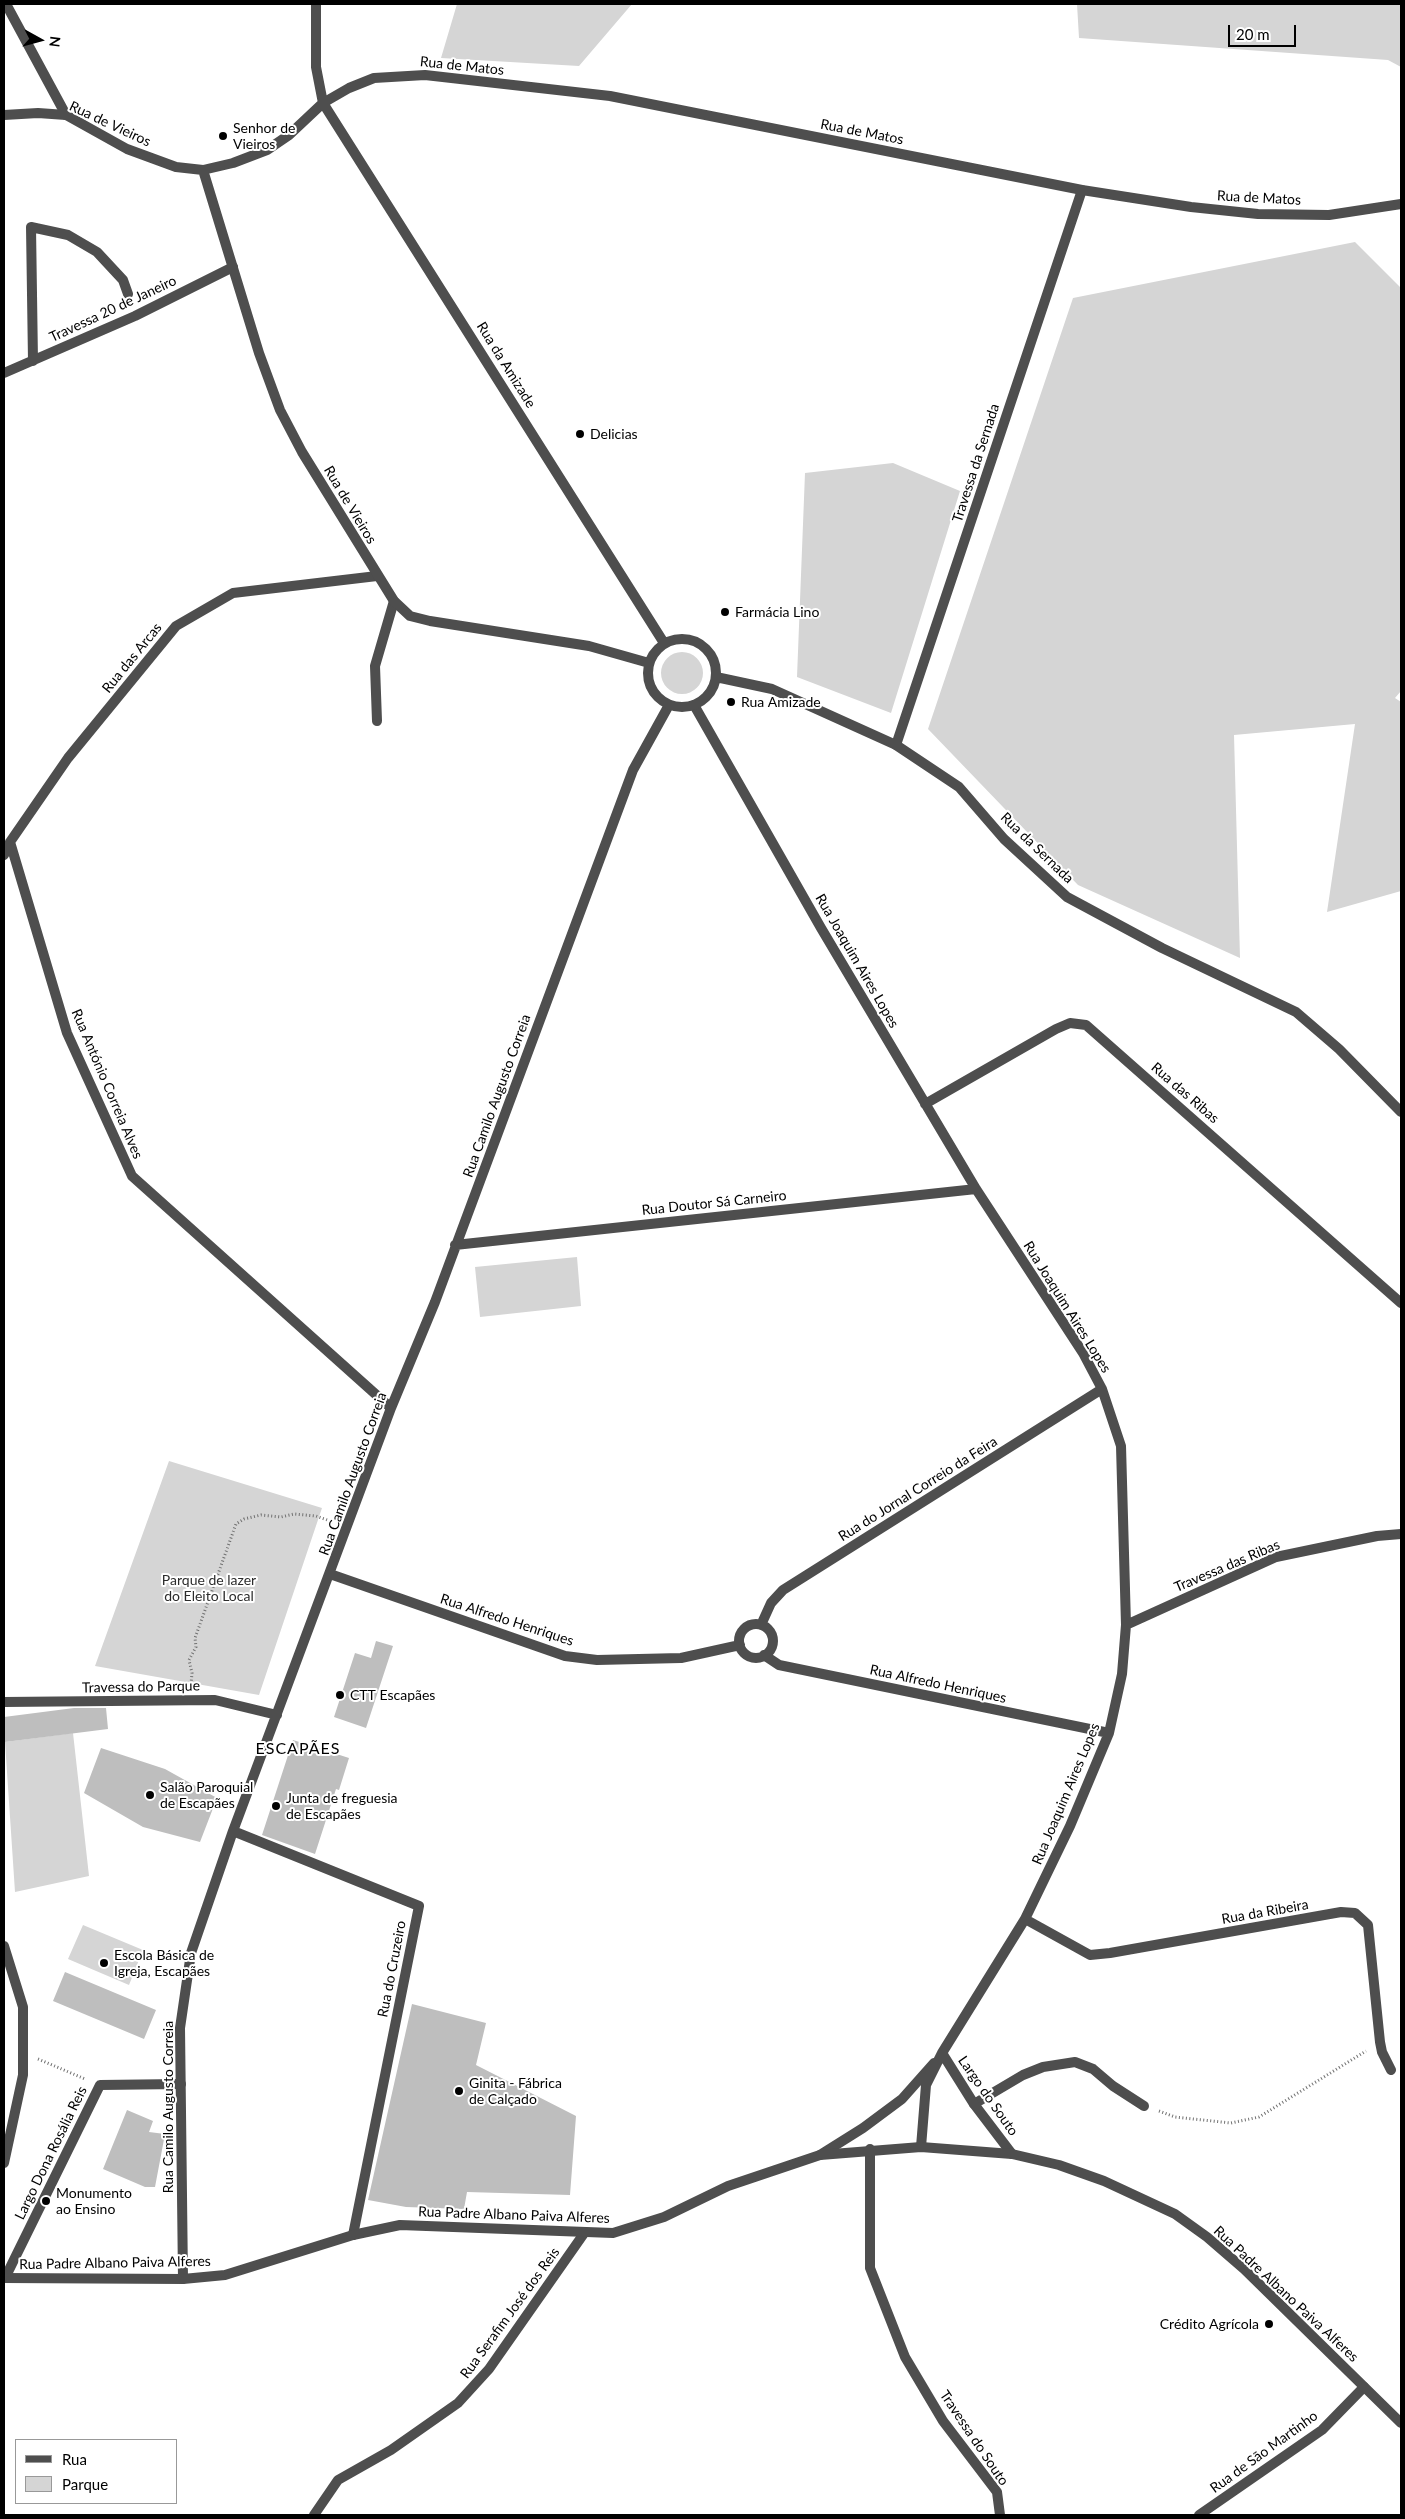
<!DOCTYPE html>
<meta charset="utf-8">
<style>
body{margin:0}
#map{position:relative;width:1405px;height:2519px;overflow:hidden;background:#fff;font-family:Lato,sans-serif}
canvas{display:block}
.frame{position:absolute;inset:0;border:5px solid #000;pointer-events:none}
.legend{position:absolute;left:15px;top:2439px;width:162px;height:65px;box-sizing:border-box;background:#fff;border:1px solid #999;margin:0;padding:6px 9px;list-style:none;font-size:15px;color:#000}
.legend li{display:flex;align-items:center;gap:10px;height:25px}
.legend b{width:25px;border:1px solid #999}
.north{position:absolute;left:15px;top:15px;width:50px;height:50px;-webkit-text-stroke:4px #fff;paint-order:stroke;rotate:97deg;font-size:14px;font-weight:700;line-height:20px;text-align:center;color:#000}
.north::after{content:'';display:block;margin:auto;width:18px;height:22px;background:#000;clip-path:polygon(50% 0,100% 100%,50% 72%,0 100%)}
.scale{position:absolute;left:1228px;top:25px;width:68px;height:22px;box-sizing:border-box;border:2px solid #000;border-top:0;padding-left:6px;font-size:15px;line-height:18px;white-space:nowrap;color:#000;-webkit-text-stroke:4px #fff;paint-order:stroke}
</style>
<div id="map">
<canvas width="1405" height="2519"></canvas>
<div class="frame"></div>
<ul class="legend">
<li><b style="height:6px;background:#4e4e4e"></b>Rua</li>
<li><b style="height:14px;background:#d5d5d5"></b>Parque</li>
</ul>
<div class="north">N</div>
<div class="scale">20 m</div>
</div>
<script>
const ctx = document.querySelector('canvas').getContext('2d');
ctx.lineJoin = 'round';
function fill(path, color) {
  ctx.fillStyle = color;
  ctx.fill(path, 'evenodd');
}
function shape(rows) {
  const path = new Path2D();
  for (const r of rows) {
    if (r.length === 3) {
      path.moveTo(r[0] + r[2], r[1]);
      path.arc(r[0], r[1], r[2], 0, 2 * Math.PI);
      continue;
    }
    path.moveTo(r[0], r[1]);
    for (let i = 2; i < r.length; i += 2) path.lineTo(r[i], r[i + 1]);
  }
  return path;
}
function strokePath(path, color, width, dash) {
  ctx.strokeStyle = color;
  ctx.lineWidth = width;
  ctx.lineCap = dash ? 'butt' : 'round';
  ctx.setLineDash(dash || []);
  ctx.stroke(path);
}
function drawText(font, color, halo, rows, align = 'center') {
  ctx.font = font + ' Lato,sans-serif';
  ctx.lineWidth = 4;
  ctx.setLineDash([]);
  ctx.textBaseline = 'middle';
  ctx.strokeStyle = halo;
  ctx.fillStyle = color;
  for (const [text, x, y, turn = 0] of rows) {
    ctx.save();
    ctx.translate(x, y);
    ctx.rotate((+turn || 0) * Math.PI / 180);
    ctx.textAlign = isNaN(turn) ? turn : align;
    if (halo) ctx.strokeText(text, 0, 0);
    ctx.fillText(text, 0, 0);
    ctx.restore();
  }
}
fill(shape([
 [457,4,632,4,579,66,441,58],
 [1077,4,1401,4,1401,67,1388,60,1079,38],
 [1355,242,1401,288,1401,691,1395,698,1401,702,1401,891,1327,912,1355,724,1234,735,1240,958,1078,885,928,729,1073,298],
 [893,463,960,491,891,713,797,677,805,473],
 [682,673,21],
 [577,1257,581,1306,480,1317,475,1267],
 [169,1461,322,1508,259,1695,95,1666],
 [73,1733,89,1876,15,1892,5,1742],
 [83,1925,143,1950,129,1985,68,1959]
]), '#d5d5d5');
fill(shape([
 [376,1641,393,1646,366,1728,334,1717,355,1653,371,1658],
 [74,1708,106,1708,108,1729,5,1742,4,1717],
 [293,1740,349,1758,339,1790,336,1789,315,1854,262,1835],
 [101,1748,165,1769,217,1798,200,1842,143,1827,84,1793],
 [65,1972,156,2010,144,2039,53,2001],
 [412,2004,486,2023,476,2065,576,2116,570,2195,467,2192,464,2209,406,2207,368,2200],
 [127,2110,153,2121,149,2132,165,2134,155,2187,145,2187,103,2169]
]), '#bebebe');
strokePath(shape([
 [191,1684,192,1673,189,1660,196,1647,195,1638,236,1524,244,1519,261,1515,281,1517,294,1514,316,1516,333,1522],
 [38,2059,85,2079],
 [1159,2111,1175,2117,1231,2123,1259,2117,1366,2051]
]), '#707070', 3, [1, 2.5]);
strokePath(shape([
 [377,721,375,666,394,601],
 [974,2104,1023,2075,1043,2067,1075,2062,1093,2069,1113,2086,1144,2106]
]), '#4e4e4e', 10);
strokePath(shape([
 [5,2278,100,2085,181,2084]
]), '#4e4e4e', 10);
strokePath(shape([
 [6,4,66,115],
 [33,361,31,227,68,235,97,252,123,280,128,294],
 [4,373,135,316,233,267],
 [694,705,821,928,976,1189,1083,1353,1102,1389,1121,1446,1126,1625,1122,1674,1109,1733,1070,1826,1025,1919,942,2053,926,2085,921,2147],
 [896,745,1082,190],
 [10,842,67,1033,132,1176,391,1408],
 [4,855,10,842,68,758,176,626,233,593,377,576],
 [925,1104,1056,1029,1070,1023,1086,1025,1401,1303],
 [455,1245,976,1189],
 [330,1574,565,1656,597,1660,681,1658,740,1645],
 [756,1641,17],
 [761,1625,771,1603,783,1590,1102,1389],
 [1126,1625,1276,1557,1377,1536,1401,1534],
 [764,1655,779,1665,1109,1733],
 [4,1702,215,1700,277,1715],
 [233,1831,419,1906,353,2235],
 [1025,1919,1090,1955,1110,1953,1341,1912,1355,1913,1368,1925,1380,2042,1382,2052,1391,2070],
 [942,2053,974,2104,1012,2154],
 [870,2149,870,2268,905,2357,943,2421,997,2492,1000,2515],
 [820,2155,863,2128,902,2099,934,2063],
 [183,2279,180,2028,191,1953,233,1831,391,1408,435,1302,633,770,669,705],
 [314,2515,338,2480,391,2450,458,2403,489,2369,585,2232],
 [1199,2515,1322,2430,1364,2387]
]), '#4e4e4e', 10);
strokePath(shape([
 [316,4,316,67,323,103,664,643],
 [4,115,38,113,66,115,127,149,176,167,203,170,233,163,267,150,289,135,323,103,349,88,374,78,425,75,610,96,1082,190,1191,207,1258,214,1329,215,1401,204],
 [203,170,259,353,280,410,302,452,394,601,410,616,430,621,589,646,649,663],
 [682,673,34],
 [716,677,772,689,896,745,959,787,1004,839,1067,897,1162,948,1296,1012,1339,1049,1401,1112],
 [4,1946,23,2007,23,2075,4,2163],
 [4,2278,183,2279,225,2275,353,2235,400,2225,613,2233,664,2217,728,2186,820,2155,921,2147,1012,2154,1059,2165,1104,2181,1175,2214,1207,2237,1244,2269,1401,2423]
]), '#4e4e4e', 10);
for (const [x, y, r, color] of [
 [223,136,5,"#000"],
 [580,434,5,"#000"],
 [725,612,5,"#000"],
 [731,702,5,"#000"],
 [340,1695,5,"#000"],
 [150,1795,5,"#000"],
 [276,1806,5,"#000"],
 [104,1963,5,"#000"],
 [459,2091,5,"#000"],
 [46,2201,5,"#000"],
 [1269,2324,5,"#000"]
]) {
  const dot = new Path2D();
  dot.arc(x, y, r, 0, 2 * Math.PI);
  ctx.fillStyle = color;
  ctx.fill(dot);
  strokePath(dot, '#fff', 2);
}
drawText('14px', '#000', '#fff', [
 ["Rua de Matos",462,66,6],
 ["Rua de Vieiros",110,124,25],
 ["Rua de Matos",862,132,11],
 ["Rua de Matos",1259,198,3],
 ["Travessa 20 de Janeiro",113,309,-25],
 ["Rua da Amizade",506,365,58],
 ["Travessa da Sernada",976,463,-72],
 ["Rua de Vieiros",350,505,59],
 ["Rua das Arcas",132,658,-51],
 ["Rua da Sernada",1037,848,44],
 ["Rua Joaquim Aires Lopes",857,961,60],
 ["Rua António Correia Alves",107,1084,67],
 ["Rua das Ribas",1185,1093,41],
 ["Rua Camilo Augusto Correia",497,1096,-70],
 ["Rua Doutor Sá Carneiro",714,1203,-6],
 ["Rua Joaquim Aires Lopes",1067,1307,58],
 ["Rua Camilo Augusto Correia",353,1474,-70],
 ["Rua do Jornal Correio da Feira",918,1489,-32],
 ["Travessa das Ribas",1227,1566,-23],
 ["Rua Alfredo Henriques",507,1620,18],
 ["Rua Alfredo Henriques",938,1684,12],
 ["Travessa do Parque",141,1687,-1],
 ["Rua Joaquim Aires Lopes",1066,1794,-67],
 ["Rua da Ribeira",1265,1912,-10],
 ["Rua do Cruzeiro",392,1969,-79],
 ["Largo do Souto",988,2096,55],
 ["Rua Camilo Augusto Correia",168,2107,-90],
 ["Largo Dona Rosália Reis",51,2153,-64],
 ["Rua Padre Albano Paiva Alferes",514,2215,2],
 ["Rua Padre Albano Paiva Alferes",115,2263,-1],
 ["Rua Padre Albano Paiva Alferes",1286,2294,43],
 ["Rua Serafim José dos Reis",510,2313,-54],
 ["Travessa do Souto",974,2438,56],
 ["Rua de São Martinho",1264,2452,-36]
]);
drawText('14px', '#000', '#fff', [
 ["Senhor de",233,128],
 ["Vieiros",233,144],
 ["Delicias",590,434],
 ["Farmácia Lino",735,612],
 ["Rua Amizade",741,702],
 ["CTT Escapães",350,1695],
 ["Salão Paroquial",160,1787],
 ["de Escapães",160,1803],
 ["Junta de freguesia",286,1798],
 ["de Escapães",286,1814],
 ["Escola Básica de",114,1955],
 ["Igreja, Escapães",114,1971],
 ["Ginita - Fábrica",469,2083],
 ["de Calçado",469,2099],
 ["Monumento",56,2193],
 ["ao Ensino",56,2209],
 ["Crédito Agrícola",1259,2324,"right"]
], 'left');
drawText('14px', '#2c2c2c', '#fff', [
 ["Parque de lazer",209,1580],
 ["do Eleito Local",209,1596]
]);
ctx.letterSpacing = '1px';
drawText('16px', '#000', '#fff', [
 ["ESCAPÃES",298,1749]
]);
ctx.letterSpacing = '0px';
</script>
